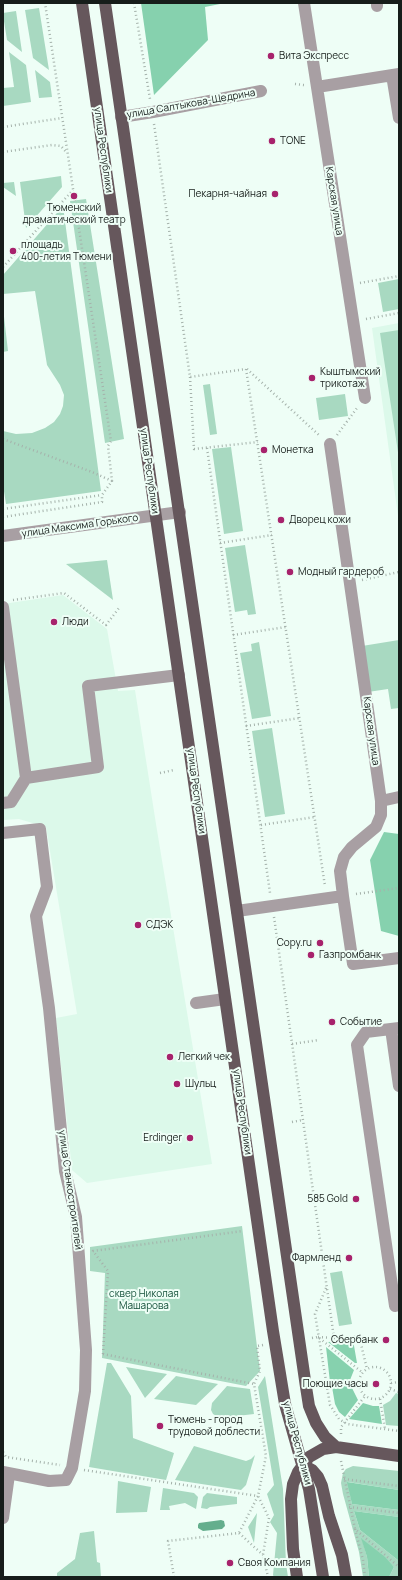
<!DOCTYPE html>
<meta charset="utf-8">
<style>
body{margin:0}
#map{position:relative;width:402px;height:1580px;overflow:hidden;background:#eefef6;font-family:Manrope,sans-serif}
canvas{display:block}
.frame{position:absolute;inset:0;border:4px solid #161d1a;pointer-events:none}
</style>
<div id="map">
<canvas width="402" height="1580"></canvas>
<div class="frame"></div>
</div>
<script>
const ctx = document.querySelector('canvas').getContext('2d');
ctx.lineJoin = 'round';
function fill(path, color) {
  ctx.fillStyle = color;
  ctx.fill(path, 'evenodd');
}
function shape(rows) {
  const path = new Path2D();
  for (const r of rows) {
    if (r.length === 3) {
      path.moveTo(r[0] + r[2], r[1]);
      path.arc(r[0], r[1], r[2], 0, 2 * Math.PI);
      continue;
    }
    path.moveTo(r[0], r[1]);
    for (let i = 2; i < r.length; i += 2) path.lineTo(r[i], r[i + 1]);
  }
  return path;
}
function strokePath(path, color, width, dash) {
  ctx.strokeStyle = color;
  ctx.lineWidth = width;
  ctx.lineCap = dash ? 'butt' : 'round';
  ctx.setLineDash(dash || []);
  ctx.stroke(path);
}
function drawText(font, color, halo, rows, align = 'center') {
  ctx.font = font + ' Manrope,sans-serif';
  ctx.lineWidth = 4;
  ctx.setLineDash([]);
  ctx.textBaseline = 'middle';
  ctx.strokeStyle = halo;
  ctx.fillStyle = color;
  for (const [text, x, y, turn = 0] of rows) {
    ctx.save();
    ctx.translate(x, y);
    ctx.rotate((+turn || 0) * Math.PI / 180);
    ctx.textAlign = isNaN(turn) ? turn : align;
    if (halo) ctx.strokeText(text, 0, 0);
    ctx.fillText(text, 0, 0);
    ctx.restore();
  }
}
fill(shape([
 [399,323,399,523,372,328],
 [63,595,107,629,118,691,135,690,156,824,212,1164,87,1183,72,1170,56,1018,77,1014,46,827,19,819,3,820,3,604]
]), '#dcf9ea');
fill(shape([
 [39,8,49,70,33,58,25,10],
 [16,11,22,52,7,40,3,15,3,13],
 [9,52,26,65,31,102,3,106,3,88,14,87],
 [35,70,50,82,52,97,39,98],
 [61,176,62,187,26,228,20,182],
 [14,182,16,196,3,187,3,183],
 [86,199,124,439,105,443,70,201],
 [63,206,101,491,6,504,3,485,3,431,16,434,32,433,45,428,54,422,60,414,63,406,64,395,60,385,47,365,35,291,3,294,3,275],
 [399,279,399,309,383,312,378,283],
 [3,308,8,351,3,352],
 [399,330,399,459,380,333],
 [210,384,217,434,210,435,203,385],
 [345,394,348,416,319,420,316,398],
 [231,447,243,531,224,534,212,449],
 [245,545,256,614,248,615,247,610,235,612,225,548],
 [107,560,113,600,66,564],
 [399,640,399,708,391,709,388,689,368,692,362,646],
 [259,642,271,716,252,719,240,653,252,651,251,644],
 [272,728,285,814,265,817,252,731],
 [242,1226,260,1371,246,1386,102,1358,105,1273,90,1271,90,1247],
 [342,1271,352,1324,339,1326,330,1273],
 [107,1363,111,1363,131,1396,133,1438,174,1453,166,1480,89,1467],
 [126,1367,167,1374,145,1398],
 [176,1376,218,1384,196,1405,154,1399],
 [265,1376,283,1489,286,1564,288,1577,274,1577,273,1575,277,1533,270,1522,274,1515,267,1494,274,1485,258,1387],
 [227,1386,250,1389,254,1414,220,1418,213,1414,211,1410,212,1403],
 [396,1393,399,1394,399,1426,386,1425,383,1405,390,1401],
 [194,1446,246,1461,251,1459,255,1455,246,1485,241,1490,175,1480],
 [353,1466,399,1471,399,1490,348,1482,352,1504,399,1510,399,1517,354,1511,360,1530,399,1561,399,1577,389,1577,394,1567,362,1539,367,1557,369,1577,363,1577,359,1552,343,1494,341,1483,343,1473,346,1469],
 [118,1481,151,1487,147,1512,116,1513],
 [163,1488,194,1493,198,1497,196,1509,185,1503,169,1506,170,1510,160,1510],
 [207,1493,237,1497,237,1504,210,1507,207,1509,201,1508,203,1497],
 [257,1513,254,1543,248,1527],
 [94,1531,97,1562,100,1563,101,1577,57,1577,57,1573,75,1559,80,1533]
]), '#a8d9c1');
fill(shape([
 [141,3,225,3,205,7,208,40,154,95],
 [384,832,399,834,399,936,381,931,370,860],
 [353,1340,357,1363,355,1363,328,1342],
 [326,1347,354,1370,350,1380,330,1382],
 [351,1386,358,1400,345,1417,339,1412,335,1404,332,1387],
 [363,1403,373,1406,379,1406,382,1424,349,1419],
 [347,1482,399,1490,399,1510,352,1504],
 [354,1511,399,1517,399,1561,360,1530],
 [361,1538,385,1557,394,1567,389,1577,369,1577,367,1557]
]), '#86d1ae');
fill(shape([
 [221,1520,224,1521,225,1526,222,1529,203,1531,198,1528,198,1525,199,1523]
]), '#64ae8d');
strokePath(shape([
 [134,3,150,99],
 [295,84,304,85],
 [154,124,190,377,246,369],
 [3,127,62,118],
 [3,152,52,145,61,146,67,153],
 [3,267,73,190],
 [360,283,399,276],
 [366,319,399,313],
 [246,369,325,886],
 [247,369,320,436],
 [190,377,194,449,258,442],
 [337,435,357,408],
 [3,439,92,472,112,481],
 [207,448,270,893],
 [3,509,102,495],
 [3,517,102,502,102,495,112,481,108,446,111,441,45,3],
 [220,543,272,535],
 [362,580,399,572],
 [13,600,64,593,106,625,119,608],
 [233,635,286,627],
 [246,726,300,718],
 [160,773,174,770],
 [261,825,315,817],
 [356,894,399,888],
 [274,917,334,1338],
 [292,1044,319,1040],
 [292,1122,303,1120],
 [326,1288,315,1314,330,1405,339,1419,347,1424,399,1431],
 [318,1337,334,1338,359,1336,367,1369],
 [312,1338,318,1337,363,1373],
 [263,1345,257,1346,260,1371,254,1384,266,1456,258,1496,269,1518,263,1555,268,1577],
 [103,1354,108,1271,93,1251,243,1231],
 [103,1354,254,1384],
 [375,1383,16],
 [391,1383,399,1382],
 [326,1385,359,1383],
 [390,1389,399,1392],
 [380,1399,385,1429],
 [341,1434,341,1427,365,1396],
 [3,1452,6,1457,60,1465],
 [341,1461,355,1529,399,1567],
 [84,1470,258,1496,239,1533],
 [344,1479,399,1486],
 [349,1507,399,1513],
 [355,1529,363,1560,365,1577],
 [174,1577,168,1541,239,1533,263,1555],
 [398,1577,399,1574]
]), '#a5b2ab', 2.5, [1, 3]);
strokePath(shape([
 [304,3,365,398],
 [377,3,377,6],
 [392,75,399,118],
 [317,87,399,74],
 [121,117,153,112,261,91],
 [3,536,180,512],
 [3,607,26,778],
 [381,801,399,797],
 [3,803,11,802,26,778,98,767,88,686,179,675],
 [3,833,40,829,47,887,36,916,49,1008,65,1171,76,1217,86,1350,85,1391,72,1468,66,1480,49,1481,3,1472],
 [343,896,353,964,399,958],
 [237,911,343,896,340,871,344,857,352,847,376,827,381,815,381,801,330,444],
 [196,1003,225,999],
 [399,1028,366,1032,357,1045,395,1306,399,1305],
 [391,1029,399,1086],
 [3,1518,9,1475]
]), '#a89fa3', 12);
strokePath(shape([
 [82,3,273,1331,285,1404,309,1489,323,1577],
 [105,3,306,1387,309,1406,316,1423,325,1437,336,1447],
 [303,1465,312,1470,318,1477,322,1486,329,1516,342,1555,346,1577],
 [297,1577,293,1549,291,1499,293,1484,298,1472,309,1457,323,1449,336,1447,399,1456]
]), '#66575c', 12);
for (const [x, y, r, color] of [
 [271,56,4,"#a7226c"],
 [272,141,4,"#a7226c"],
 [275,194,4,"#a7226c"],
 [74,196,4,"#a7226c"],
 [13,251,4,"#a7226c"],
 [312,378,4,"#a7226c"],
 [264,450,4,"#a7226c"],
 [281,520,4,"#a7226c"],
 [290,572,4,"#a7226c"],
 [54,622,4,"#a7226c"],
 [138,925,4,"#a7226c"],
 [320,943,4,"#a7226c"],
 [311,955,4,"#a7226c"],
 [332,1022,4,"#a7226c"],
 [170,1057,4,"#a7226c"],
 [177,1084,4,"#a7226c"],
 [190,1138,4,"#a7226c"],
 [356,1199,4,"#a7226c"],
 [349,1258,4,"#a7226c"],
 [386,1340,4,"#a7226c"],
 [376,1384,4,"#a7226c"],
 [160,1426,4,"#a7226c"],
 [230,1563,4,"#a7226c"]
]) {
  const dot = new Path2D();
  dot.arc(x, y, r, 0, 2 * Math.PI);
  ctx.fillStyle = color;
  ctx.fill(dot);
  strokePath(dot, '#eefef6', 1.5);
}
drawText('10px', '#161d1a', '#eefef6', [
 ["Вита Экспресс",279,56],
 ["TONE",280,141],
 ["Пекарня-чайная",267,194,"right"],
 ["Тюменский",74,208,"center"],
 ["драматический театр",74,220,"center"],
 ["площадь",21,245],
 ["400-летия Тюмени",21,257],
 ["Кыштымский",320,372],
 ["трикотаж",320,384],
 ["Монетка",272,450],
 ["Дворец кожи",289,520],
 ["Модный гардероб",298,572],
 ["Люди",62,622],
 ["СДЭК",146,925],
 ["Copy.ru",312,943,"right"],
 ["Газпромбанк",319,955],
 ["Событие",340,1022],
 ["Легкий чек",178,1057],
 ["Шульц",185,1084],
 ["Erdinger",182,1138,"right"],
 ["585 Gold",348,1199,"right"],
 ["Фармленд",341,1258,"right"],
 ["Сбербанк",378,1340,"right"],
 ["Поющие часы",368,1384,"right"],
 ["Тюмень - город",168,1420],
 ["трудовой доблести",168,1432],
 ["Своя Компания",238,1563]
], 'left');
drawText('10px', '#161d1a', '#eefef6', [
 ["улица Салтыкова-Щедрина",191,104,-10],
 ["улица Республики",103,150,82],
 ["Карская улица",334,201,81],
 ["улица Республики",149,471,82],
 ["улица Максима Горького",80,526,-8],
 ["Карская улица",371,731,82],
 ["улица Республики",196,791,82],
 ["улица Республики",242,1112,82],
 ["улица Станкостроителей",70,1190,82],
 ["улица Республики",297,1443,75]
]);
drawText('10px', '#124f38', '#eefef6', [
 ["сквер Николая",144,1294],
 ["Машарова",144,1306]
]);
</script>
